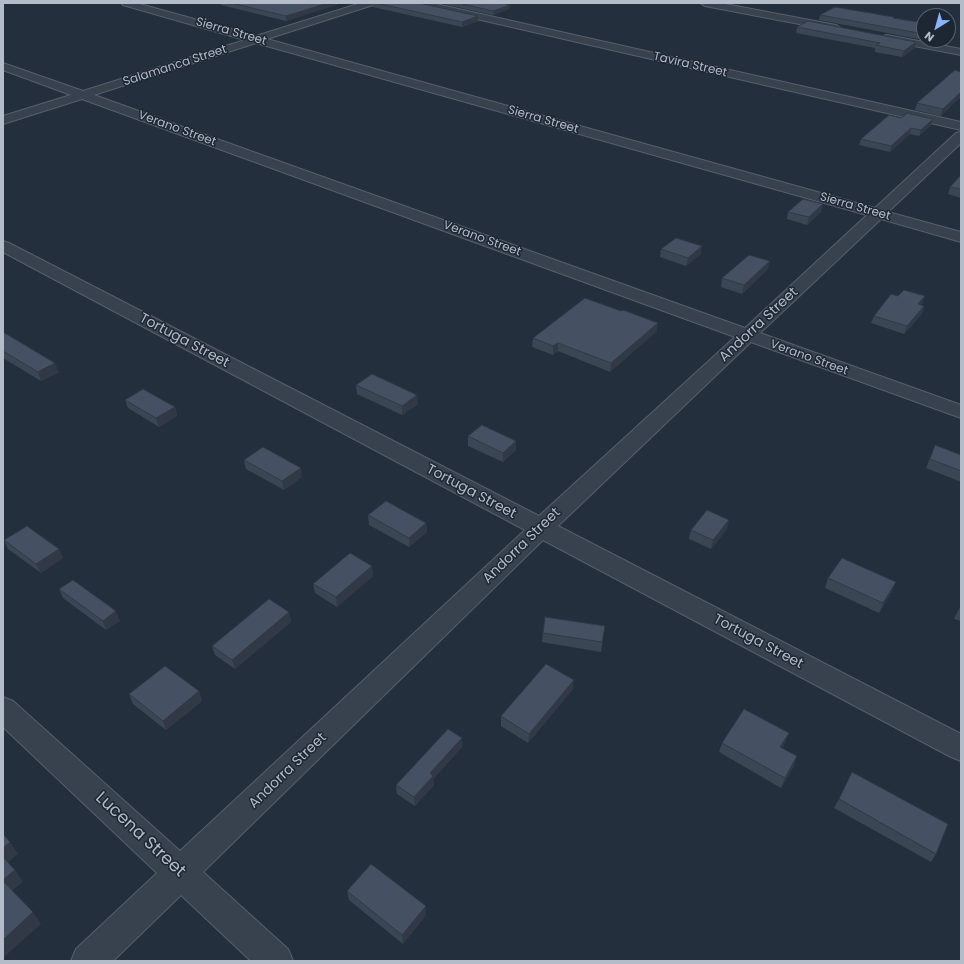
<!DOCTYPE html>
<style>
body{margin:0}
#map{position:relative;width:964px;height:964px;overflow:hidden;background:#242f3e;font-family:Poppins,sans-serif}
canvas{display:block}
.frame{position:absolute;inset:0;border:4px solid #b4bcc9;pointer-events:none}
.north{position:absolute;left:916px;top:8px;width:40px;height:40px;box-sizing:border-box;background:#1d2633;border:1px solid #59626f;border-radius:50%;rotate:217deg;font-size:11px;font-weight:700;line-height:16px;text-align:center;color:#b4bcc9}
.north::after{content:'';display:block;margin:auto;width:14px;height:18px;background:#8ab4f8;clip-path:polygon(50% 0,100% 100%,50% 72%,0 100%)}
</style>
<div id="map">
<canvas width="964" height="964"></canvas>
<div class="frame"></div>
<div class="north">N</div>
</div>
<script>
const ctx = document.querySelector('canvas').getContext('2d');
ctx.lineJoin = 'round';
function shape(rows) {
  const path = new Path2D();
  for (const r of rows) {
    path.moveTo(r[0], r[1]);
    for (let i = 2; i < r.length; i += 2) path.lineTo(r[i], r[i + 1]);
  }
  return path;
}
function strokePath(path, color, width, dash) {
  ctx.strokeStyle = color;
  ctx.lineWidth = width;
  ctx.lineCap = dash ? 'butt' : 'round';
  ctx.setLineDash(dash || []);
  ctx.stroke(path);
}
function fill(path, color) {
  ctx.fillStyle = color;
  ctx.fill(path, 'evenodd');
}
function drawText(font, color, halo, rows, align = 'center') {
  ctx.font = font + ' Poppins,sans-serif';
  ctx.lineWidth = 3;
  ctx.setLineDash([]);
  ctx.textBaseline = 'middle';
  ctx.strokeStyle = halo;
  ctx.fillStyle = color;
  for (const [text, x, y, turn = 0] of rows) {
    ctx.save();
    ctx.translate(x, y);
    ctx.rotate((+turn || 0) * Math.PI / 180);
    ctx.textAlign = isNaN(turn) ? turn : align;
    if (halo) ctx.strokeText(text, 0, 0);
    ctx.fillText(text, 0, 0);
    ctx.restore();
  }
}
const street = shape([
 [121,3,136,3,256,36,361,3,375,3,373,5,267,39,875,208,956,133,961,132,961,143,888,212,961,232,961,242,881,219,760,333,961,405,961,418,751,342,558,526,961,734,961,761,951,757,543,540,203,872,288,949,293,961,251,961,181,895,113,961,71,961,76,949,157,873,3,727,3,697,13,701,180,851,525,530,3,252,3,241,9,243,539,516,735,337,82,99,3,124,3,116,71,95,3,70,3,63,83,91,245,40,123,5,121,3],
 [256,43,867,215,745,328,94,95,256,43],
 [415,3,432,3,961,122,961,130,420,6,415,3],
 [700,3,720,3,836,25,841,28,836,31,705,6,700,3],
 [887,35,961,49,961,55,883,40,882,38,883,36,887,35]
]);
strokePath(street, '#565f6c', 2);
fill(street, '#38414e');
fill(shape([
 [221,3,342,3,286,21,221,5],
 [373,3,419,3,478,16,478,21,462,27,373,7],
 [439,3,502,3,509,9,493,15],
 [820,15,894,18,924,23,924,40,925,40,924,40,819,20],
 [797,27,916,42,915,48,902,57,875,52,875,48,796,33],
 [955,70,941,116,915,110,917,103],
 [901,118,933,119,931,125,919,136,910,134,890,152,859,145,861,139],
 [961,175,961,198,948,194,950,187],
 [788,212,821,212,807,225,787,219],
 [661,249,701,254,686,266,660,257],
 [768,269,742,294,721,287,722,278],
 [922,304,921,305,924,306,922,314,904,334,871,323,874,316],
 [3,331,4,333,59,372,41,381,3,358],
 [657,331,610,372,558,351,553,355,532,347,533,338],
 [356,385,417,395,418,404,402,415,357,394],
 [125,400,175,407,177,416,159,427,128,408],
 [468,436,516,441,516,450,503,462,468,446],
 [935,445,961,455,961,482,926,468],
 [244,460,302,477,284,490,246,469],
 [368,515,426,523,427,532,409,547,369,525],
 [727,529,711,549,689,539,691,530],
 [4,540,59,549,63,558,41,573,8,549],
 [372,566,373,576,337,607,315,593,313,584],
 [828,578,892,591,879,613,825,588],
 [59,589,120,621,106,630,63,598],
 [961,605,961,621,954,619],
 [289,612,291,622,235,669,215,655,212,646],
 [605,626,601,652,542,642,543,633],
 [573,689,528,743,501,726,501,716],
 [199,691,202,701,166,730,133,704,129,694],
 [789,733,785,742,782,748,794,766,781,788,719,752,722,743],
 [462,747,433,779,434,785,415,806,397,794,396,785],
 [839,799,936,854,931,862,834,808],
 [347,891,426,915,403,944,349,900]
]), '#3b4654');
fill(shape([
 [328,3,342,3,286,21,286,16],
 [510,5,509,9,493,15,493,11],
 [478,16,478,21,462,27,462,22],
 [916,42,915,48,902,57,904,51],
 [961,92,961,97,941,116,943,109],
 [933,119,931,125,919,136,921,130],
 [911,128,910,134,890,152,891,146],
 [823,204,821,212,807,225,809,217],
 [702,246,701,254,686,266,688,258],
 [770,261,768,269,742,294,744,285],
 [925,296,922,304,915,311,918,304],
 [924,306,922,314,904,334,907,326],
 [658,323,657,331,610,372,611,363],
 [558,343,558,351,553,355,553,346],
 [55,363,59,372,41,381,38,372],
 [417,395,418,404,402,415,402,406],
 [175,407,177,416,159,427,156,418],
 [516,441,516,450,503,462,503,453],
 [301,468,302,477,284,490,282,481],
 [729,520,727,529,711,549,713,540],
 [426,523,427,532,409,547,409,538],
 [59,549,63,558,41,573,36,564],
 [372,566,373,576,337,607,336,597],
 [896,582,892,591,879,613,883,603],
 [116,611,120,621,106,630,103,621],
 [289,612,291,622,235,669,232,660],
 [574,680,573,689,528,743,529,734],
 [199,691,202,701,166,730,163,721],
 [789,733,785,742,777,756,780,747],
 [462,738,462,747,433,779,434,785,415,806,414,797,430,773],
 [797,756,794,766,781,788,785,778],
 [10,842,18,854,6,864,3,860,3,848],
 [15,870,23,882,10,892,3,882,3,880],
 [426,906,426,915,403,944,402,935],
 [33,912,41,924,3,958,3,940]
]), '#303945');
const building = shape([
 [231,3,328,3,286,16,231,3],
 [376,3,419,3,478,16,462,22,376,3],
 [458,3,502,3,510,5,493,11,458,3],
 [835,7,894,17,893,18,924,23,924,34,820,15,835,7],
 [808,21,916,42,904,51,876,45,880,43,797,27,808,21],
 [955,70,961,72,961,92,943,109,917,103,955,70],
 [907,113,933,119,921,130,911,128,891,146,861,139,889,115,901,118,907,113],
 [961,175,961,189,950,187,961,175],
 [803,199,823,204,809,217,788,212,803,199],
 [676,238,702,246,688,258,661,249,676,238],
 [749,255,770,261,744,285,722,278,749,255],
 [904,290,925,296,918,304,924,306,907,326,874,316,891,294,898,296,904,290],
 [585,298,621,311,623,310,658,323,611,363,558,343,553,346,533,338,585,298],
 [3,332,55,363,38,372,3,351,3,332],
 [372,374,417,395,402,406,356,385,372,374],
 [143,389,175,407,156,418,125,400,143,389],
 [482,425,516,441,503,453,468,436,482,425],
 [935,445,961,455,961,471,930,459,935,445],
 [263,447,301,468,282,481,244,460,263,447],
 [386,501,426,523,409,538,368,515,386,501],
 [707,510,729,520,713,540,691,530,707,510],
 [27,526,59,549,36,564,4,540,27,526],
 [350,553,372,566,336,597,313,584,350,553],
 [842,558,896,582,883,603,828,578,842,558],
 [73,580,116,611,103,621,59,589,73,580],
 [269,599,289,612,232,660,212,646,269,599],
 [545,617,605,626,602,642,543,633,545,617],
 [546,664,574,680,529,734,501,716,546,664],
 [165,666,199,691,163,721,129,694,165,666],
 [744,709,789,733,780,747,797,756,785,778,722,743,744,709],
 [448,729,462,738,430,773,433,776,414,797,396,785,448,729],
 [852,772,948,824,936,854,839,799,852,772],
 [3,834,10,842,3,848,3,834],
 [3,857,15,870,3,880,3,857],
 [371,864,426,906,402,935,347,891,371,864],
 [3,881,33,912,3,940,3,881]
]);
fill(building, '#455162');
strokePath(building, '#303945', 1);
drawText('12px', '#b4bcc9', '#1d2633', [
 ["Sierra Street",231,32,16],
 ["Tavira Street",690,65,13],
 ["Salamanca Street",175,66,-18],
 ["Sierra Street",543,120,16],
 ["Verano Street",177,129,20],
 ["Sierra Street",855,207,16],
 ["Verano Street",482,239,20],
 ["Verano Street",809,358,20]
]);
drawText('14px', '#b4bcc9', '#1d2633', [
 ["Andorra Street",759,325,-43],
 ["Tortuga Street",184,341,28],
 ["Tortuga Street",471,492,28],
 ["Andorra Street",522,546,-44],
 ["Tortuga Street",758,642,28],
 ["Andorra Street",288,771,-44]
]);
drawText('17px', '#b4bcc9', '#1d2633', [
 ["Lucena Street",140,835,43]
]);
</script>
